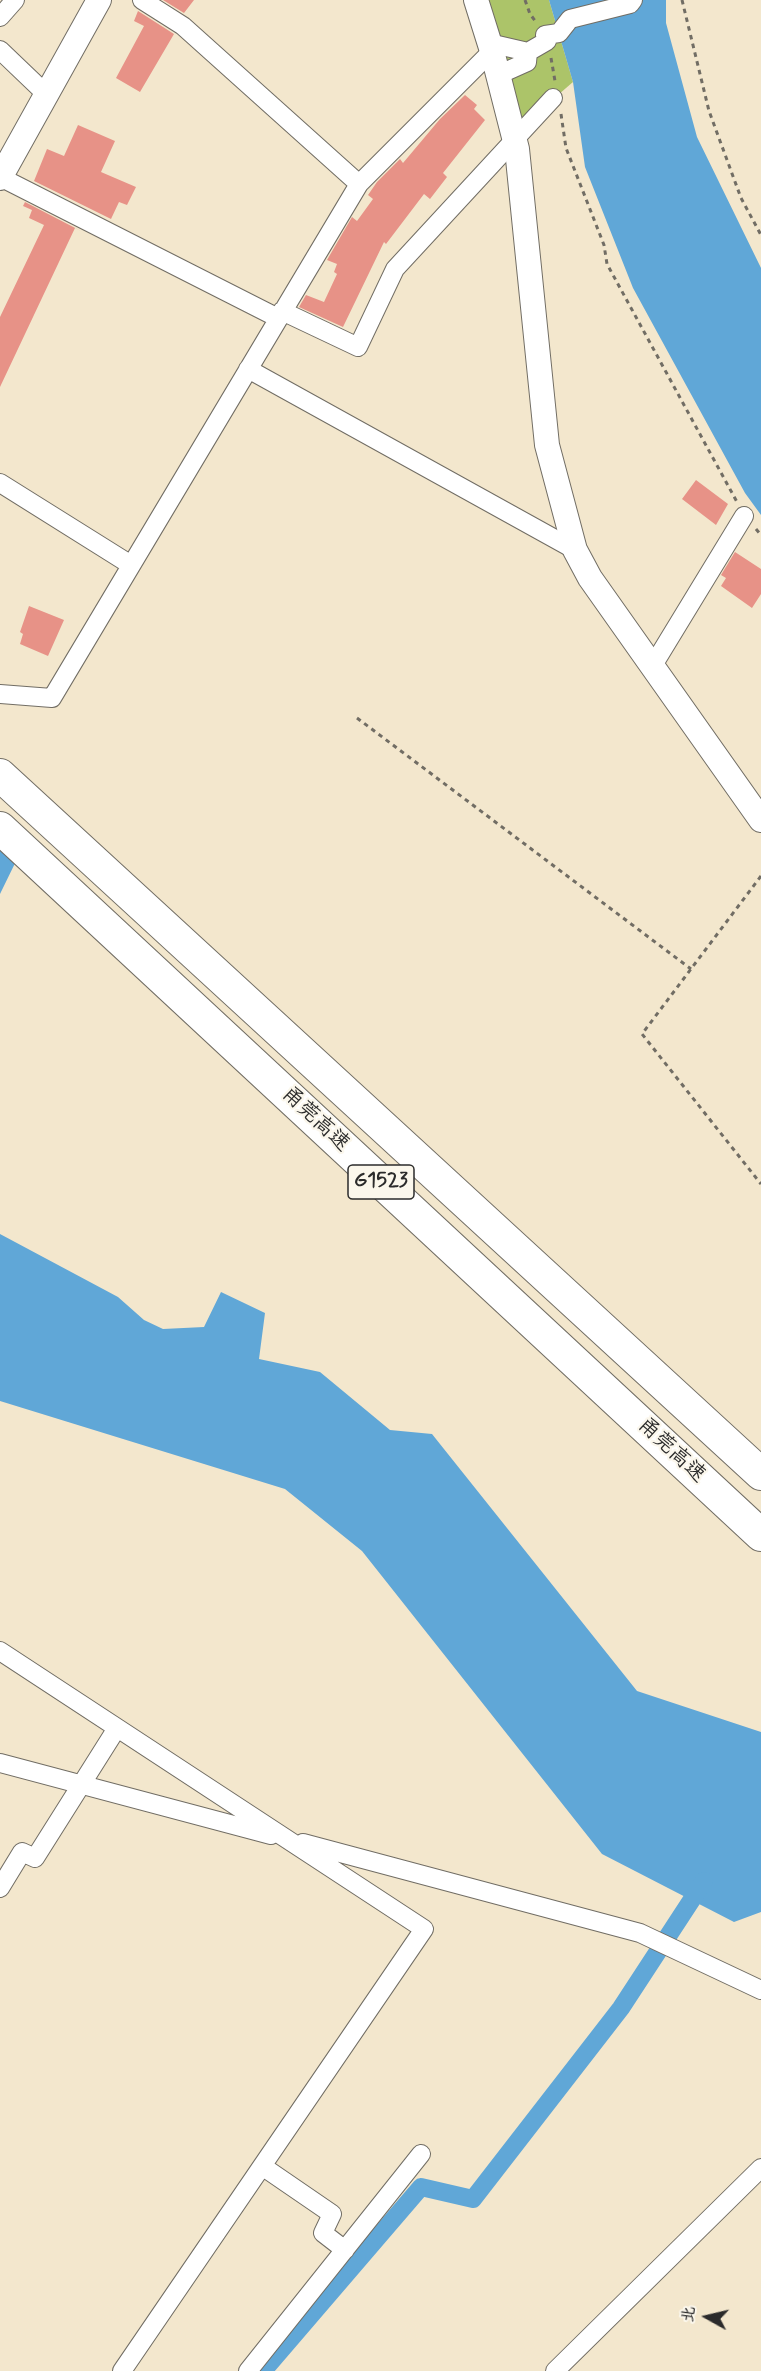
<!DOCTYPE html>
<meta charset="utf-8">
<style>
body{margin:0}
#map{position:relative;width:761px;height:2371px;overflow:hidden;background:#f3e7cd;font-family:Mynerve,"LXGW WenKai TC",sans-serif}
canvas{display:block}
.north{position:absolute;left:677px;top:2287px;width:60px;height:60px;-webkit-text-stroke:4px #fbf7ec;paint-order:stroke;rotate:278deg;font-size:16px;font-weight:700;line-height:24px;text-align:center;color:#2b2b2b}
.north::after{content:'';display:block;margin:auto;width:21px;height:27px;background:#2b2b2b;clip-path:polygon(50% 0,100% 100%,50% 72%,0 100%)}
</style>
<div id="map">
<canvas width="761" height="2371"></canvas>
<div class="north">北</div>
</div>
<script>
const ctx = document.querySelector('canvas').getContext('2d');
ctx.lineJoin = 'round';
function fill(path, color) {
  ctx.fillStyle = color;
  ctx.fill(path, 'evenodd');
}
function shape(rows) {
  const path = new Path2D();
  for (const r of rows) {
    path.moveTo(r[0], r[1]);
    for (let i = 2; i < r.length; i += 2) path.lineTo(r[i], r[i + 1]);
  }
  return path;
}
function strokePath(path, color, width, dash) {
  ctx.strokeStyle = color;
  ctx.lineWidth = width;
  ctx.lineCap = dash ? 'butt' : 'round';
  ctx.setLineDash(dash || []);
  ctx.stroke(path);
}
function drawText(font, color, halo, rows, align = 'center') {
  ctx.font = font + ' Mynerve,"LXGW WenKai TC",sans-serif';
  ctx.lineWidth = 4.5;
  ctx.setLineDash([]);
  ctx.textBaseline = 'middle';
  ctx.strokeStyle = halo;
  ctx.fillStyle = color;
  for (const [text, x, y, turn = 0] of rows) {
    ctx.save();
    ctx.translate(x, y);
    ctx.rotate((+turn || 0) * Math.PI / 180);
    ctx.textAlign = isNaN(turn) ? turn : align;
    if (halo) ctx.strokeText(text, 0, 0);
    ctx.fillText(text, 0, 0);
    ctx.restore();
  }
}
fill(shape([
 [486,0,549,0,573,82,522,126]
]), '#acc469');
fill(shape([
 [549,0,666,0,666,23,697,137,761,268,761,515,745,493,633,288,585,167,573,82],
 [0,837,20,853,0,894],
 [0,1234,118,1297,144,1320,163,1329,204,1327,221,1292,265,1313,259,1359,320,1372,390,1430,432,1434,637,1691,761,1732,761,1912,734,1922,602,1854,362,1551,285,1489,0,1401]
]), '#60a7d7');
strokePath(shape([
 [263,2371,421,2187,473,2199,621,2008,704,1881]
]), '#60a7d7', 18);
fill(shape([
 [163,0,194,0,184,13],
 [138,11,174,34,140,92,116,78,144,26,134,21],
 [465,95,477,105,474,109,485,120,443,173,447,177,430,199,424,194,386,244,384,242,343,327,299,307,306,295,324,302,337,274,334,272,337,264,327,260,352,217,357,221,373,199,368,195,377,182,400,159,403,163,440,119],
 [78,125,115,141,101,172,136,187,127,205,119,202,111,219,34,181,47,149,64,156],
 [25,202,81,231,75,228,0,387,0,317,44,225,29,218,32,210,23,206],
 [696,480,728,504,716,525,682,499],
 [735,552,761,569,761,594,752,608,721,586,726,578,721,575],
 [29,606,64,620,48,656,20,644,23,634,20,632]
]), '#e79287');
const street = shape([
 [142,0,183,26,359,184],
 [0,17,15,0],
 [545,35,559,33,570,19,630,4,633,0],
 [489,43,528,52],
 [0,50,46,94],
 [498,75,527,62,528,52,547,41],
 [0,177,278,318],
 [282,311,358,347,395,269,553,98],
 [248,369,575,550],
 [0,483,131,565],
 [652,667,744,516],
 [0,694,52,698,359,184,492,51],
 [0,1651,424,1929,122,2371],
 [0,1763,271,1835],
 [303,1843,640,1933,761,1990],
 [0,1888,22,1852,35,1858,117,1728],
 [262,2166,332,2214,323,2233,345,2250],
 [248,2371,421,2154],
 [555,2371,761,2168]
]);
const secondary = shape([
 [476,0,492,51,517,149,547,445,575,550,590,578,761,820],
 [0,178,99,0]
]);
const highway = shape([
 [0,775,761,1474],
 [0,828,761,1535]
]);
strokePath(street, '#716d64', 20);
strokePath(secondary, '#716d64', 26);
strokePath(highway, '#716d64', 34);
strokePath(shape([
 [525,0,530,14,536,22],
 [682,0,709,111,741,198,761,235],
 [551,58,555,81],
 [561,114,566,148,604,245,607,264,737,502],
 [756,529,761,535],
 [357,718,691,969],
 [761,876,642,1034,761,1184]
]), '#716d64', 3, [4.5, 4.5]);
strokePath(street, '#fff', 18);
strokePath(secondary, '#fff', 24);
strokePath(highway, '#fff', 32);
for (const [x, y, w] of [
 [381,1182,66]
]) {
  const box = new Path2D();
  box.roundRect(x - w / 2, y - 17, w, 34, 4.5);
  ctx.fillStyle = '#fbf7ec';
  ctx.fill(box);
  strokePath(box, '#2b2b2b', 1.5);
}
drawText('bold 20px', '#2b2b2b', null, [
 ["G1523",381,1182]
]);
drawText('21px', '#2b2b2b', '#fbf7ec', [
 ["甬莞高速",315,1120,43],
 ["甬莞高速",671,1451,43]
]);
</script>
